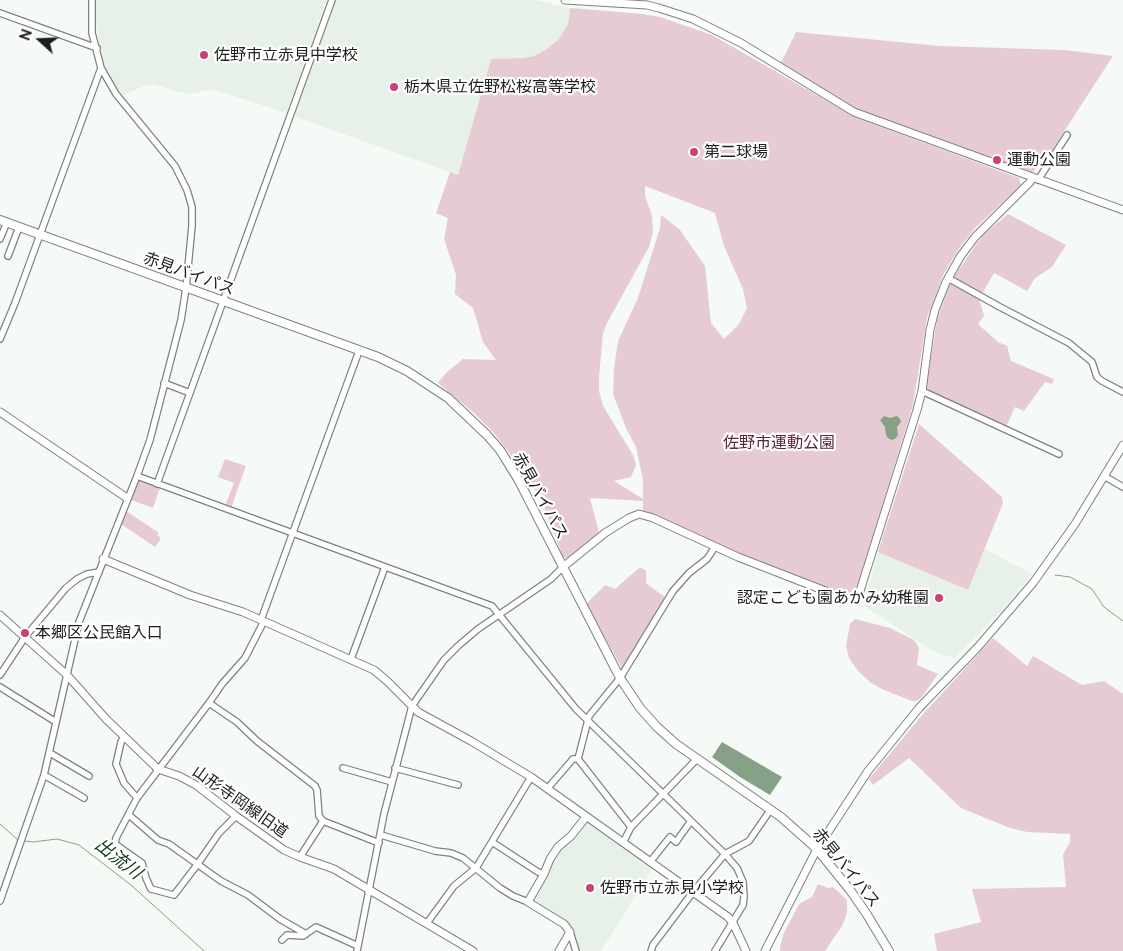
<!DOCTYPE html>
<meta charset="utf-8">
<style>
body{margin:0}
#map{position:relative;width:1123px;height:951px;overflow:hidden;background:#f5faf6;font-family:Raleway,sans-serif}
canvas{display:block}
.north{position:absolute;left:15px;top:15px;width:50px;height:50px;-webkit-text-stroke:4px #fff;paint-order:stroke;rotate:290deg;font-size:14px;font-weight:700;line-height:20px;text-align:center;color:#1d1f1d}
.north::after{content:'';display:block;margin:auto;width:18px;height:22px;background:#1d1f1d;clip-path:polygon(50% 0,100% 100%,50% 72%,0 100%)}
</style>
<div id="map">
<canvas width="1123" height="951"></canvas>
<div class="north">N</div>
</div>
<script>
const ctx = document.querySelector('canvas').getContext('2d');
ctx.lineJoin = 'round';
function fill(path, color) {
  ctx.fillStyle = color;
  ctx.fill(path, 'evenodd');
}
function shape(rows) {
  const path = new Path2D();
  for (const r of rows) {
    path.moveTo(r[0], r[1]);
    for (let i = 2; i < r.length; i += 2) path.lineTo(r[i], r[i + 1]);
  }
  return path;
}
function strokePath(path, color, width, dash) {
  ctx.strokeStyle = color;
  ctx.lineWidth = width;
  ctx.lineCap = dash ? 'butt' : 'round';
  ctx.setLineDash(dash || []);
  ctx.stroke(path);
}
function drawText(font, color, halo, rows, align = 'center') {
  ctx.font = font + ' Raleway,"Noto Sans JP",sans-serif';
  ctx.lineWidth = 4.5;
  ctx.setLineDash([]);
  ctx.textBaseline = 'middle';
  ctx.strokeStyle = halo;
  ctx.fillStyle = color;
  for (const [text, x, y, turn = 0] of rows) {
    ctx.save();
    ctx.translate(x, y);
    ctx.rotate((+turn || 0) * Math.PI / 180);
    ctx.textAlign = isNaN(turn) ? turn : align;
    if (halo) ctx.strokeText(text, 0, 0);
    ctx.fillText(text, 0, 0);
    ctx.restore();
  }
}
fill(shape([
 [96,0,327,0,286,113,219,91,209,90,190,94,177,92,154,84,144,86,121,96,103,63,96,25],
 [336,0,534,0,570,8,568,24,559,39,547,49,534,56,524,58,491,59,458,175,296,117,295,114],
 [985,549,1032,574,1000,612,955,658,936,653,864,606,878,552,967,589],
 [586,821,653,868,601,951,578,951,571,929,532,902,551,860]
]), '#e7f1e7');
fill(shape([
 [570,8,643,14,660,17,712,35,857,118,1019,178,1021,185,975,228,960,247,943,275,927,318,913,405,858,585,850,593,839,592,741,554,643,512,643,501,590,498,599,533,568,558,563,557,542,501,524,472,493,432,475,414,438,383,446,373,463,359,496,360,483,342,473,308,455,294,456,275,444,239,448,218,436,213,450,172,458,175,491,59,524,58,534,56,547,49,559,39,568,24],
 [645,186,715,213,724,246,743,289,747,308,739,324,724,339,711,323,705,266,680,230,661,215,660,228,638,298,618,341,614,369,613,394,626,428,636,447,643,480,643,499,614,481,631,477,636,465,633,455,603,406,599,391,599,377,603,333,607,323,649,247,653,232,652,215,645,196],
 [796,32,940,46,1064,50,1113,56,1052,150,1033,172,1028,173,849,107,780,65],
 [1008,214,1066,245,1052,267,1035,278,1027,291,994,273,979,299,984,316,978,324,998,342,1007,346,1011,361,1054,379,1052,384,1045,382,1024,411,1015,407,1006,427,929,391,926,387,937,320,950,284,955,285,958,280,954,276,983,235],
 [919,424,1002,497,1003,503,968,590,878,552],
 [225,459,246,466,231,508,225,506,234,483,218,477],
 [137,480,160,488,153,508,131,500],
 [126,511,159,533,157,536,160,537,160,540,155,547,121,524],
 [640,567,646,571,646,583,667,599,623,670,586,604,605,585,615,589],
 [855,619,890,628,914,640,919,648,917,665,938,674,921,698,916,701,912,701,884,690,871,683,858,671,849,658,846,646,850,624],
 [993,638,1027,666,1033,656,1082,685,1104,681,1123,694,1123,951,937,951,934,934,981,922,972,889,1066,887,1063,855,1070,842,1070,834,1027,832,1010,828,961,808,909,758,873,785,869,779,924,713],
 [818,884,828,888,833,887,847,900,847,913,842,926,825,951,780,951,780,947,783,935,799,904,812,897]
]), '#e7cbd3');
fill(shape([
 [884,416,890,418,897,416,900,419,901,422,897,427,898,435,896,438,892,440,888,438,886,435,885,427,880,420],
 [722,742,782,777,770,795,740,777,712,757]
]), '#87a188');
strokePath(shape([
 [1055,575,1070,577,1092,589,1104,607,1123,621],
 [0,824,18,840],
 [25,841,33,842,57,839,79,845,131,885,204,951]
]), '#87a188', 1);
const minor = shape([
 [0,13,97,48],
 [1038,180,1067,135],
 [0,239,7,222],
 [8,256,19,227],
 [948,278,1000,307,1069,343,1092,362,1097,377,1102,381,1123,392],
 [0,339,15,303,101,68],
 [164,383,190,393],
 [922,391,1059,454],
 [137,476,492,606,576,709,725,854,737,868,743,882,744,897,743,905,715,951],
 [1104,476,1123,487],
 [157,484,332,0],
 [261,620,359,351],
 [351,659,385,567],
 [0,675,25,637,66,588,77,579,87,574,99,572],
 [0,687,56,722],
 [209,703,237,722,257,741,315,786,317,790,319,816,323,821,379,843],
 [124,737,121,742,116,764,124,783,137,798,116,838,115,844,142,863,146,878,151,889,174,895,197,865,219,833,236,816],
 [50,753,89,776],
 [343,768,392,782],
 [395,768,458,785],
 [44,775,84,798],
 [547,789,573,759,578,759],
 [137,798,209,703,222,684,245,658,264,621],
 [129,815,158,840,169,844,221,881,248,895,280,919,306,934],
 [631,827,578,759,589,716,620,678,673,591,689,573,707,559,715,547],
 [381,835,435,851,451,853,463,858,500,888,513,896,528,902],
 [492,842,538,872,544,874],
 [623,843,631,827,696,760],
 [300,857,323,821],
 [650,862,670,837,676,842,691,821],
 [0,901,44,775,79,622,137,476,150,440,181,320,186,288,192,226,192,207,187,190,175,166,116,94,101,68,92,33,92,0],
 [427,923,454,886,476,868,531,777],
 [570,932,576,951],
 [282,940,287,935,303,936,316,927,358,946],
 [357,951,384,814,412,706,444,660,458,646,478,629,551,579,563,567],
 [651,951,653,945,693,892,725,854,749,841,771,809]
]);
const tertiary = shape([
 [565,0,647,5,659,8,693,19,741,43,854,112,1123,210],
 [0,412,127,498],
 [103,559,190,595,243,612,374,670,387,681,418,712,471,741,531,777,728,917,733,923,746,951],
 [563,567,605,533,629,518,639,514,653,518,738,557,846,599,856,597,860,591,917,410,922,391,930,330,935,310,946,282,960,257,975,237,1030,182,1033,178],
 [0,615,67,675,106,719,158,769,179,776,196,785,236,816,284,850,300,857,334,869,473,951],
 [559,951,570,932,564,924,528,902,544,874,550,859,558,847,571,836,586,817],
 [765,951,817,849,868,771,919,708,978,647,1033,583,1075,524,1123,445]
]);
const secondary = shape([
 [0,220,378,357,407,371,448,398,487,435,500,450,518,479,620,678,640,708,657,727,676,744,781,817,817,849,850,890,866,913,889,951]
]);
strokePath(minor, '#7e827e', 8);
strokePath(tertiary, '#7e827e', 9);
strokePath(secondary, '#7e827e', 10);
strokePath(minor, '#fff', 5.5);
strokePath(tertiary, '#fff', 7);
strokePath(secondary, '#fff', 8);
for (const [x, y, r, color] of [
 [204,55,5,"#ca4079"],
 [394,87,5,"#ca4079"],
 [694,152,5,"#ca4079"],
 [997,160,5,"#ca4079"],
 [939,598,5,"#ca4079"],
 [25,633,5,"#ca4079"],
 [590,888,5,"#ca4079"]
]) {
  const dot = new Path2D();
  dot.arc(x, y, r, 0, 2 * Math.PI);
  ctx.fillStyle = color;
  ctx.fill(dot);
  strokePath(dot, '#fff', 2);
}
drawText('16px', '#1d1f1d', '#fff', [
 ["佐野市立赤見中学校",214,55],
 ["栃木県立佐野松桜高等学校",404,87],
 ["第二球場",704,152],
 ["運動公園",1007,160],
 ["認定こども園あかみ幼稚園",929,598,"right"],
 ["本郷区公民館入口",35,633],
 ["佐野市立赤見小学校",600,888]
], 'left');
drawText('16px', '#1d1f1d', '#fff', [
 ["赤見バイパス",189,274,20],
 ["赤見バイパス",540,496,61],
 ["山形寺岡線旧道",240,802,35],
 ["赤見バイパス",846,868,51]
]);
drawText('16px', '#592739', '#fff', [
 ["佐野市運動公園",779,443]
]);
drawText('italic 18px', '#0c3712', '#fff', [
 ["出流川",118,859,38]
]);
</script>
